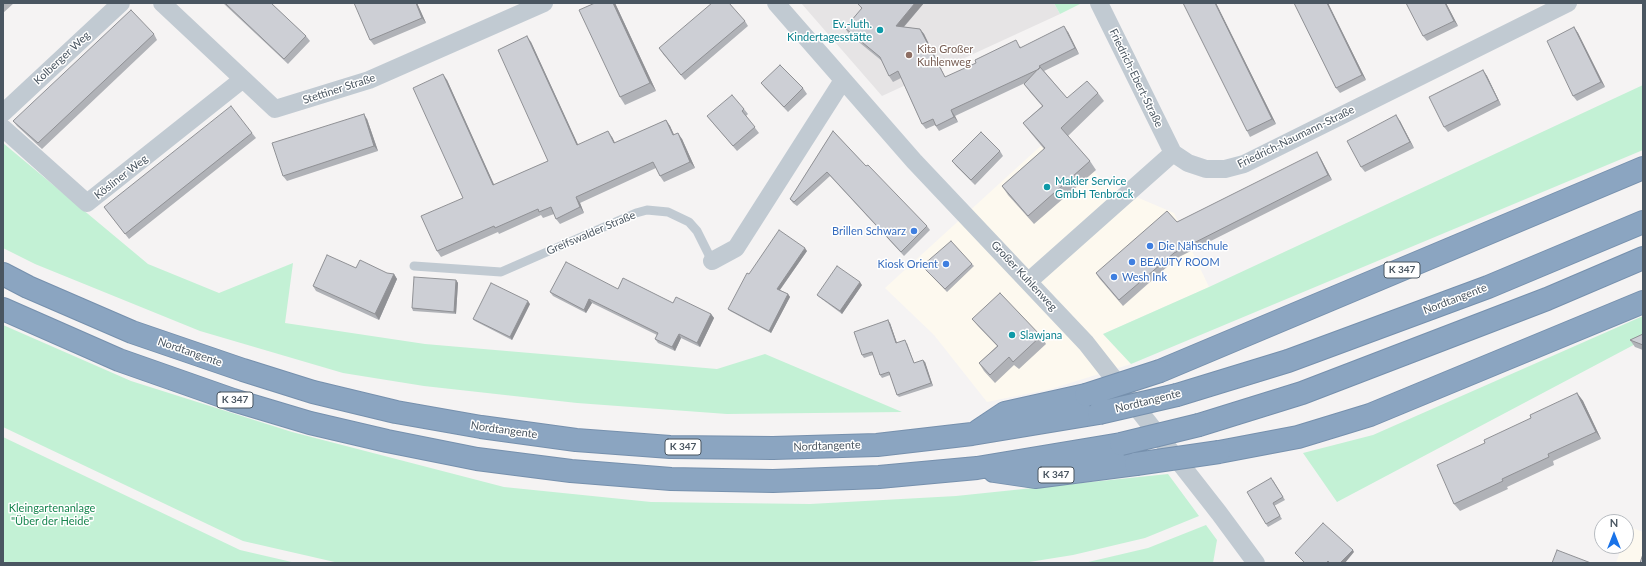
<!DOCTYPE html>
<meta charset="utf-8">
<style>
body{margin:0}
#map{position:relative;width:1646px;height:566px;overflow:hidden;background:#f5f3f3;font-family:Lato,sans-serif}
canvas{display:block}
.frame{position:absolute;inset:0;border:4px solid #4a5661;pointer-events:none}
.north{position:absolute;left:1594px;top:514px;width:40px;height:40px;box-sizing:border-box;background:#fff;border:1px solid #b7bbc0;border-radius:50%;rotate:0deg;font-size:11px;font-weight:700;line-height:16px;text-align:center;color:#4a5661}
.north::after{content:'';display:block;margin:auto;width:14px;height:18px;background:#1a73e8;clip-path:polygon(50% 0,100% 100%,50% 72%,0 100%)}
</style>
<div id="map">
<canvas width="1646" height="566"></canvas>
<div class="frame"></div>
<div class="north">N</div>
</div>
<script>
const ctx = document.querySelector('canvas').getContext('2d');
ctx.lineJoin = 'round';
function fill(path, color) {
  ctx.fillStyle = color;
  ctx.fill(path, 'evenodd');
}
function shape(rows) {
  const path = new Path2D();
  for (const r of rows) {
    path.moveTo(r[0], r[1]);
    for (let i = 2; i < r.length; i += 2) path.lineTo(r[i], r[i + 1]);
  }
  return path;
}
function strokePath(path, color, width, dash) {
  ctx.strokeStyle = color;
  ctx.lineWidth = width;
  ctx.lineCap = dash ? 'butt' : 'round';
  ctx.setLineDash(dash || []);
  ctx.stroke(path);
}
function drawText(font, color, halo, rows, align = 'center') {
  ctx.font = font + ' Lato,sans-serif';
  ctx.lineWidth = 3;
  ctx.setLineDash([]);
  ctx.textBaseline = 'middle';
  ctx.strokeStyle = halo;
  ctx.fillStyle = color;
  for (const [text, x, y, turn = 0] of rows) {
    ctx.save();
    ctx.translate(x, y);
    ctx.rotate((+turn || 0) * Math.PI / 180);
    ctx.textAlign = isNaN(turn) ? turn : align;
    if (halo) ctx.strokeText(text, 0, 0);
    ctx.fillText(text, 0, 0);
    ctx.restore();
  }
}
fill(shape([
 [1057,131,1106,184,1174,213,1209,287,1103,334,1131,364,1051,389,987,402,934,335,885,288],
 [1630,527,1643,532,1643,563,1616,563,1622,546,1626,546,1626,537]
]), '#fdf9ef');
fill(shape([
 [801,3,1054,3,1060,14,882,96]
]), '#e6e4e5');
fill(shape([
 [1054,3,1082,3,1060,14],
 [1643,85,1643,150,1131,364,1103,334,1209,287],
 [3,143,148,264,219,293,293,263,285,323,425,344,717,369,765,354,902,412,727,414,577,403,424,386,343,373,200,331,35,264,3,248],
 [1643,316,1643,340,1337,502,1303,453,1373,435],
 [3,325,131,381,292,432,504,487,651,502,810,504,956,496,1168,474,1199,516,1145,538,1073,555,1023,563,339,563,243,541,3,427],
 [3,437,240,550,296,563,3,563],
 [1206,525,1217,540,1213,563,1084,563,1148,548]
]), '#c3f1d5');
const highway = shape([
 [3,274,28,287,132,332,243,370,313,392,396,412,481,427,576,440,670,447,773,448,877,445,972,434,1099,413],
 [3,309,119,360,233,400,310,423,387,441,477,459,571,471,671,479,773,481,879,477,977,468,1121,444],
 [1160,371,1643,168],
 [1177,395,1288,361,1488,287,1643,222],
 [1199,425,1302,393,1547,299,1643,258],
 [978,431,1005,413,1086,395],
 [1219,452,1298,437,1370,415,1643,302],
 [994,471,1035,477,1136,464]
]);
strokePath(highway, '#7690ad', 24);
strokePath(shape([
 [414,266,501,272,636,213,647,210,668,212,689,222,697,231,712,261]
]), '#c1cad2', 9);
strokePath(shape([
 [162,3,275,109,369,80,544,3],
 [776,3,914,161,1086,343,1219,513,1256,563],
 [1099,3,1173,153],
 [3,113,121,3],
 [3,128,87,203,243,79],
 [712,261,736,248,843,80],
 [1029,281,1173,153,1188,163,1206,169,1225,169,1244,164,1568,3]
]), '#c1cad2', 18);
strokePath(highway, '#8ba5c1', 22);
const highwayBridge = shape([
 [1086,395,1160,371],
 [1099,413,1177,395],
 [1121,444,1199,425],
 [1136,464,1219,452]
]);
strokePath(highwayBridge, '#7690ad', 24, []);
strokePath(highwayBridge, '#8ba5c1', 22);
fill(shape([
 [3,3,14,3,3,13],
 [223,3,271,3,306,36,310,41,288,64],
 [417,3,426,23,374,45,370,40],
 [595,3,615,3,656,91,625,105,620,97],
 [924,3,904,27,920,29,924,34,945,77,1020,46,1021,48,1068,32,1079,54,1044,71,1067,98,1098,93,1104,101,1068,136,1090,161,1096,170,1034,224,1008,195,1002,186,1044,149,1030,132,1023,123,1042,106,1030,92,1024,84,1025,83,955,116,958,122,939,131,935,125,926,129,922,124,901,78,893,82,889,76,882,61,849,34,845,28,862,9,858,4],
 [1216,3,1276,124,1250,137,1247,131],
 [1294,3,1328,3,1366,80,1340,93,1336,88],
 [1446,3,1458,26,1427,41,1423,36],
 [745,21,748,26,685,80,663,54,659,48],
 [1574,27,1578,33,1605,87,1577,101,1573,96],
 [154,34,157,40,42,149,17,126,13,121],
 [531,42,578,145,612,137,615,143,666,120,670,126,674,135,682,139,695,168,664,182,660,176,656,168,580,203,584,213,560,224,556,219,554,214,543,218,541,215,499,234,498,232,441,257,437,251,463,198,447,80,494,185,548,161],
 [1483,70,1487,76,1501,105,1448,132,1444,127],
 [761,83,803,88,807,94,788,112,765,88],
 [744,109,748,114,746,116,759,133,737,151,711,121,707,116],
 [367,119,378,151,287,181,283,176],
 [1400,121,1414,148,1365,172,1361,167],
 [833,131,866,166,927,226,930,230,904,256,830,176,797,206,793,203,790,199],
 [252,133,256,138,129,239,104,207],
 [1000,151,1003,156,975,185,956,166,952,161],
 [1320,157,1332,180,1177,258,1123,306,1099,278,1096,273,1177,222],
 [807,251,780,290,788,294,790,297,771,333,730,311,728,309,749,274],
 [972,264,974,266,947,292,922,266],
 [356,268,387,273,394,274,397,279,379,320,316,291,313,286],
 [456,280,458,283,456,314,413,311,412,308],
 [862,285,842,314,819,297,817,295],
 [618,289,673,303,711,314,714,318,700,347,681,338,675,351,658,343,655,339,657,335,592,303,586,313,553,296,550,292],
 [530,304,512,340,475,321,473,319],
 [972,319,1041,336,1046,344,1019,369,1014,365,995,383,984,371,979,363,997,346,978,326],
 [890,323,897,343,907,343,914,363,925,362,933,386,899,397,897,395,890,375,882,378,880,375,873,355,864,358,862,355],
 [1643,334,1643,350,1635,347,1630,340],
 [1577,393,1583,401,1601,439,1553,461,1554,465,1507,487,1508,489,1460,511,1454,504,1485,443],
 [1273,480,1285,500,1274,506,1282,519,1268,527,1266,524]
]), '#b0b2b7');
fill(shape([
 [416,3,417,3,426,23,422,18],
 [613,3,615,3,656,91,650,83],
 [915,3,924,3,900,31,896,26],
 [1215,3,1216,3,1276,124,1272,119],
 [1327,3,1328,3,1366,80,1362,75],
 [1445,3,1446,3,1458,26,1454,21],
 [1064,26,1068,32,1079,54,1075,48],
 [1574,27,1578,33,1605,87,1601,82],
 [920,29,924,34,948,83,945,77],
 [527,36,531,42,581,151,577,145],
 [1483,70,1487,76,1501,105,1498,100],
 [443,74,447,80,497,191,493,185],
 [951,110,955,116,958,122,954,117],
 [364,114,367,119,378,151,374,146],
 [1396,115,1400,121,1414,148,1410,142],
 [666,120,670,126,677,141,673,135],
 [608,131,612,137,618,149,614,143],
 [678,133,682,139,695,168,690,162],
 [1317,152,1320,157,1332,180,1328,175],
 [576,197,580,203,584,213,580,207],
 [805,248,807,251,779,291,777,289],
 [394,274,397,279,379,320,375,314],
 [456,280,458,283,456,314,454,312],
 [860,282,862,285,842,314,840,311],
 [788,294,790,297,771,333,769,331],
 [589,299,592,303,586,313,584,310],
 [528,301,530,304,512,340,510,337],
 [711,314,714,318,700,347,697,343],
 [888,320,890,323,898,346,896,343],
 [679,334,681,338,675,351,672,347],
 [923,360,925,362,933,386,931,383],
 [1577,393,1583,401,1601,439,1596,432],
 [1353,550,1354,552,1345,563,1340,563]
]), '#909195');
const building = shape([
 [225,3,271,3,306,36,284,59,225,3],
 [354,3,416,3,422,18,370,40,354,3],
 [595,3,613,3,650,83,620,97,579,10,595,3],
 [712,3,729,3,745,21,681,75,659,48,712,3],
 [858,3,915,3,896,26,920,29,945,77,976,63,975,60,1016,40,1020,48,1064,26,1075,48,1039,66,1040,67,1039,69,951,110,954,117,936,126,933,119,922,124,898,71,889,76,880,57,845,28,862,8,858,4,858,3],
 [1183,3,1215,3,1272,119,1247,131,1183,3],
 [1294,3,1327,3,1362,75,1336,88,1294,3],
 [1406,3,1445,3,1454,21,1423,36,1406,3],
 [131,10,154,34,38,143,13,121,131,10],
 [1574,27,1601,82,1573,96,1547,41,1574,27],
 [527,36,577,145,608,131,614,143,666,120,673,135,678,133,690,162,660,176,653,162,576,197,580,207,556,219,551,207,539,212,538,209,495,228,494,226,437,251,421,216,463,198,413,88,443,74,493,185,548,161,498,50,527,36],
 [780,65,803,88,784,107,761,83,780,65],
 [1040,67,1067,98,1087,81,1098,93,1061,128,1090,161,1028,216,1002,186,1045,148,1023,123,1043,106,1024,84,1040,67],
 [1483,70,1498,100,1444,127,1429,97,1483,70],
 [732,95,744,109,742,111,755,127,733,146,707,116,732,95],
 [231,106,252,133,125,234,104,207,231,106],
 [364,114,374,146,283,176,272,143,364,114],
 [1396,115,1410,142,1361,167,1347,141,1396,115],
 [833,131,866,166,868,165,927,226,901,252,827,172,794,202,790,199,833,131],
 [981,132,1000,151,971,180,952,161,981,132],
 [1317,152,1328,175,1174,253,1119,300,1096,273,1167,211,1177,222,1317,152],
 [779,230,805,248,777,289,788,294,769,331,728,309,747,273,749,274,779,230],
 [951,241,972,264,945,289,922,266,951,241],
 [327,255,356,268,360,260,387,273,394,274,375,314,313,286,327,255],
 [566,262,618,289,623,278,673,303,676,297,711,314,697,343,679,334,672,347,655,339,658,333,589,299,584,310,550,292,566,262],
 [837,266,860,282,840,311,817,295,837,266],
 [414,277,456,280,454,312,412,308,414,277],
 [491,283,528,301,510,337,473,319,491,283],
 [1000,293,1041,336,1013,362,1009,357,990,375,979,363,998,346,972,319,1000,293],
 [888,320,896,343,905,340,914,363,923,360,931,383,897,395,889,372,880,375,872,352,862,355,854,332,888,320],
 [1643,334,1643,345,1630,340,1643,334],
 [1577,393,1596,432,1548,454,1549,457,1502,479,1503,481,1454,504,1437,465,1485,443,1484,440,1531,418,1530,415,1577,393],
 [1271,478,1283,497,1273,503,1280,516,1266,524,1247,492,1271,478],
 [1323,523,1353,550,1340,563,1330,563,1328,561,1326,563,1305,563,1295,553,1323,523],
 [1557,550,1591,563,1552,563,1557,550],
 [1643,554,1643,563,1640,563,1643,554]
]);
fill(building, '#cdcfd5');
strokePath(building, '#909195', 1);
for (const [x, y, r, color] of [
 [880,30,4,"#0f9aa8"],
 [909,55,4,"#8d6e63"],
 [1047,187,4,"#0f9aa8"],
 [914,231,4,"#3f7fe0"],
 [1150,246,4,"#3f7fe0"],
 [1132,262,4,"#3f7fe0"],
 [946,264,4,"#3f7fe0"],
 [1114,277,4,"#3f7fe0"],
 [1012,335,4,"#0f9aa8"]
]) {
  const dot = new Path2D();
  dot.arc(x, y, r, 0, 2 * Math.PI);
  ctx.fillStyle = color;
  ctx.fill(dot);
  strokePath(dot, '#fff', 1.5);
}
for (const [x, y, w] of [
 [1402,270,36],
 [235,400,36],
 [683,447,36],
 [1056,475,36]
]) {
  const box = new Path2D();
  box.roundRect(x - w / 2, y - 8, w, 16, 3);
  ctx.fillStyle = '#fff';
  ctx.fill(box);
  strokePath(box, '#4a5661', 1);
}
drawText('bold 10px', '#4a5661', null, [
 ["K 347",1402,270],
 ["K 347",235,400],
 ["K 347",683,447],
 ["K 347",1056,475]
]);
drawText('11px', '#0d838f', '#fff', [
 ["Ev.-luth.",872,24,"right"],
 ["Kindertagesstätte",872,37,"right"],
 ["Makler Service",1055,181],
 ["GmbH Tenbrock",1055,194],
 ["Slawjana",1020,335]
], 'left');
drawText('11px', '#785e54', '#fff', [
 ["Kita Großer",917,49],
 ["Kuhlenweg",917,62]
], 'left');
drawText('11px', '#4a5661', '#fff', [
 ["Kolberger Weg",62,58,-43],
 ["Friedrich-Ebert-Straße",1136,78,64],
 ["Stettiner Straße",339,89,-18],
 ["Friedrich-Naumann-Straße",1296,137,-26],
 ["Kösliner Weg",121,177,-38],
 ["Greifswalder Straße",591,233,-23],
 ["Großer Kuhlenweg",1024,276,47],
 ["Nordtangente",1455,299,-21],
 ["Nordtangente",190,352,19],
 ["Nordtangente",1148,401,-14],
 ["Nordtangente",504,430,8],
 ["Nordtangente",827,446,-2]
]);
drawText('11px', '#366cbe', '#fff', [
 ["Brillen Schwarz",906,231,"right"],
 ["Die Nähschule",1158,246],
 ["BEAUTY ROOM",1140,262],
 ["Kiosk Orient",938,264,"right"],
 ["Wesh Ink",1122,277]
], 'left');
drawText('11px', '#17864f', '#fff', [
 ["Kleingartenanlage",52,508],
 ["\"Über der Heide\"",52,521]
]);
</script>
